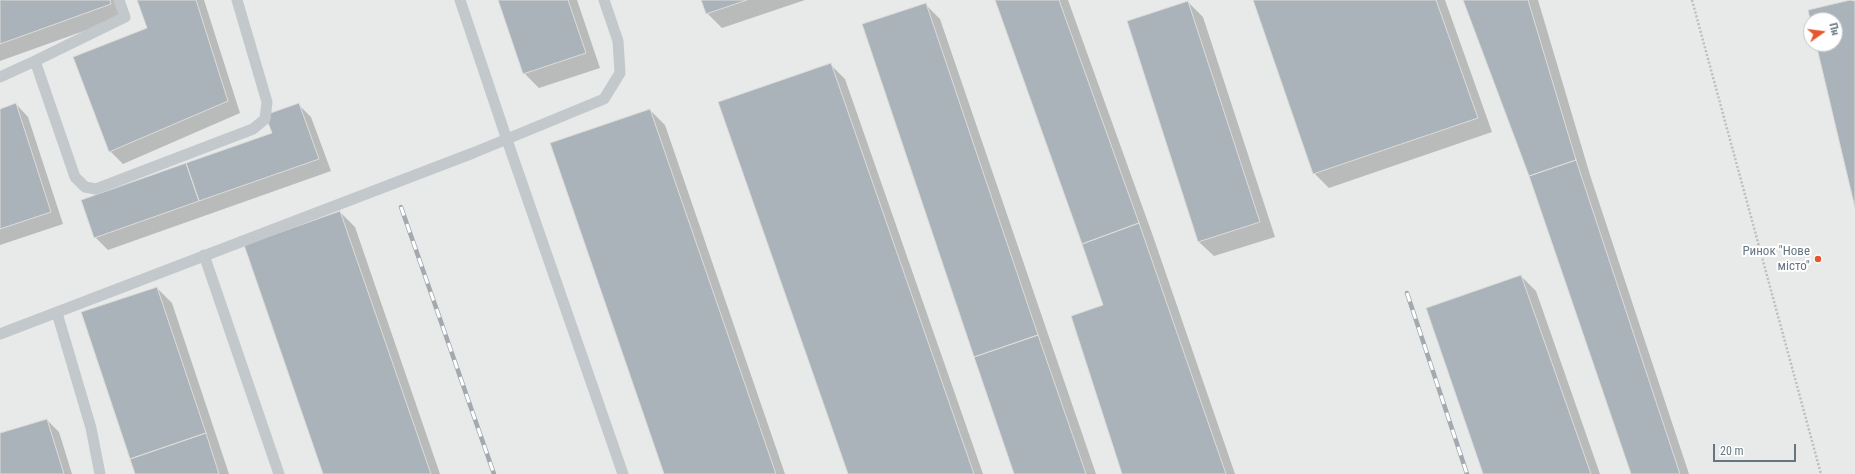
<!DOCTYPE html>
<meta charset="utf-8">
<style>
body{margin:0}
#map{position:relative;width:1855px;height:474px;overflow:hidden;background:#fafaf8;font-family:"Roboto Condensed",sans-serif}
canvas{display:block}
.north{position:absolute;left:1803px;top:12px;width:40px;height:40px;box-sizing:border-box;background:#fff;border:1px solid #c1c8cd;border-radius:50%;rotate:76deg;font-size:11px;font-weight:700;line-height:16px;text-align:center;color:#657683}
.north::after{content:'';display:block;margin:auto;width:14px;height:18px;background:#e4572e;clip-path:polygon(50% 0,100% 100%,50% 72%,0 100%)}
.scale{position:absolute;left:1713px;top:444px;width:83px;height:18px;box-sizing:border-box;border:2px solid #657683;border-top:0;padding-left:5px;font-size:12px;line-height:14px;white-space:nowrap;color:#657683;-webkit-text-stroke:3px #fff;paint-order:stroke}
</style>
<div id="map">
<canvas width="1855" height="474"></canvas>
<div class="north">Пн</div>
<div class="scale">20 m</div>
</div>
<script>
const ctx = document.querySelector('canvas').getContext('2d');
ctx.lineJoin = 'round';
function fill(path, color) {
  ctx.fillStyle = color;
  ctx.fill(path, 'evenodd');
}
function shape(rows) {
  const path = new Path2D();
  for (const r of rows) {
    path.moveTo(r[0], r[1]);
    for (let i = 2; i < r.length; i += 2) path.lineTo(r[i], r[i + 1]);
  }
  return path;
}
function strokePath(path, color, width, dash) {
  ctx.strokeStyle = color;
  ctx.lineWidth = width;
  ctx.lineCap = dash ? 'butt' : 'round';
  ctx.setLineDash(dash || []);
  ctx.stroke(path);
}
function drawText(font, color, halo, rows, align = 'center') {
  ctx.font = font + ' "Roboto Condensed",sans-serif';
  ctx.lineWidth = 4;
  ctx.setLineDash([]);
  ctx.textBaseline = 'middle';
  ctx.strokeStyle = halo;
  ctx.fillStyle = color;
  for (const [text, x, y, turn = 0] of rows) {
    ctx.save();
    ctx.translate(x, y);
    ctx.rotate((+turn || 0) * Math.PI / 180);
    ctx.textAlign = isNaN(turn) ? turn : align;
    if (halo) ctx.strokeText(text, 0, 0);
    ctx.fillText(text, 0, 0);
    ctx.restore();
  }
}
fill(shape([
 [0,0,1855,0,1855,474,0,474],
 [1811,20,1835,20,1835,44,1811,44]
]), '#e8e9e9');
fill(shape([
 [0,0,118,0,123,17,0,61],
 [138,0,204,0,240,113,123,164,110,151,148,29],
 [499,0,577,0,600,68,539,88,524,73],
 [702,0,805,0,722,28,707,13],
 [996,0,1068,0,1154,239,1235,474,1123,474,1104,306],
 [1254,0,1445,0,1492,132,1329,188,1314,173],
 [1464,0,1538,0,1590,175,1689,474,1632,474,1530,176],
 [1188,2,1203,17,1275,237,1214,256,1199,242,1128,21],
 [925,4,940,19,1096,474,1016,474],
 [830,64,845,79,983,474,849,474],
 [16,104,28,117,63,224,0,245,0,110],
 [299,105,311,117,331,171,108,250,95,237,273,134],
 [650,110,665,125,785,474,665,474],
 [340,212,355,227,440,474,324,474],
 [1521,276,1536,291,1600,474,1484,474],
 [157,288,172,303,229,474,137,474],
 [47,420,59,432,72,474,0,474,0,434]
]), '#0003');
const building = shape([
 [0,0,110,0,111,4,0,44,0,0],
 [137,0,196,0,228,101,109,152,73,57,147,28,137,0],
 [498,0,568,0,586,53,523,74,498,0],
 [701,0,747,0,706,14,701,0],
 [995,0,1059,0,1139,223,1082,244,995,0],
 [1253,0,1436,0,1478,118,1313,174,1253,0],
 [1463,0,1528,0,1576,160,1529,176,1463,0],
 [1850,0,1855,1,1855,208,1816,44,1835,44,1835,20,1811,20,1811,24,1808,10,1850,0],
 [1188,1,1260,222,1198,242,1127,21,1188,1],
 [926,3,1038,335,974,357,862,24,926,3],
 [831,63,974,474,848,474,718,102,831,63],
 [16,103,51,212,0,229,0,109,16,103],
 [299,103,319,159,199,201,186,163,272,133,265,115,299,103],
 [650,109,776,474,664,474,550,143,650,109],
 [1576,160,1680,474,1631,474,1529,176,1576,160],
 [186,163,199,201,94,238,81,200,186,163],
 [340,211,431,474,323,474,244,245,340,211],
 [1139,223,1226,474,1122,474,1071,316,1103,305,1082,244,1139,223],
 [1521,275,1591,474,1483,474,1426,308,1521,275],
 [157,287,206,433,130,459,81,312,157,287],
 [1038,335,1086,474,1014,474,974,357,1038,335],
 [47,419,64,474,0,474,0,433,47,419],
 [206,433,219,474,135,474,130,459,206,433]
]);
fill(building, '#aab3b9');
strokePath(building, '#dcdcda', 1);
strokePath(shape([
 [1692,0,1821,474]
]), '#bbbfc2', 2.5, [2, 2]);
strokePath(shape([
 [460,0,507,140,623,474],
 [35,61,75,177,85,187,96,189,253,129,265,119,267,102,237,0],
 [0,77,35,61,125,17,119,0],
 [204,255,279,474],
 [57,313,91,428,100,474],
 [0,334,473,153,604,99,620,73,618,41,604,0]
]), '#c3c8cc', 11);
const rail = shape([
 [401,207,494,474],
 [1407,293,1467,474]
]);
strokePath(rail, '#a2aab0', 4.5);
strokePath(rail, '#fff', 3, [9]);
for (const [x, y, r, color] of [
 [1818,259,4,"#e4572e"]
]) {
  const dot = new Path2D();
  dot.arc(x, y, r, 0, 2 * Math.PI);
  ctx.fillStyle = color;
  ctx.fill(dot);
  strokePath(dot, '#fff', 1.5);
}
drawText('13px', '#657683', '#fff', [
 ["Ринок \"Нове",1810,252],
 ["місто\"",1810,267]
], 'right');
</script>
